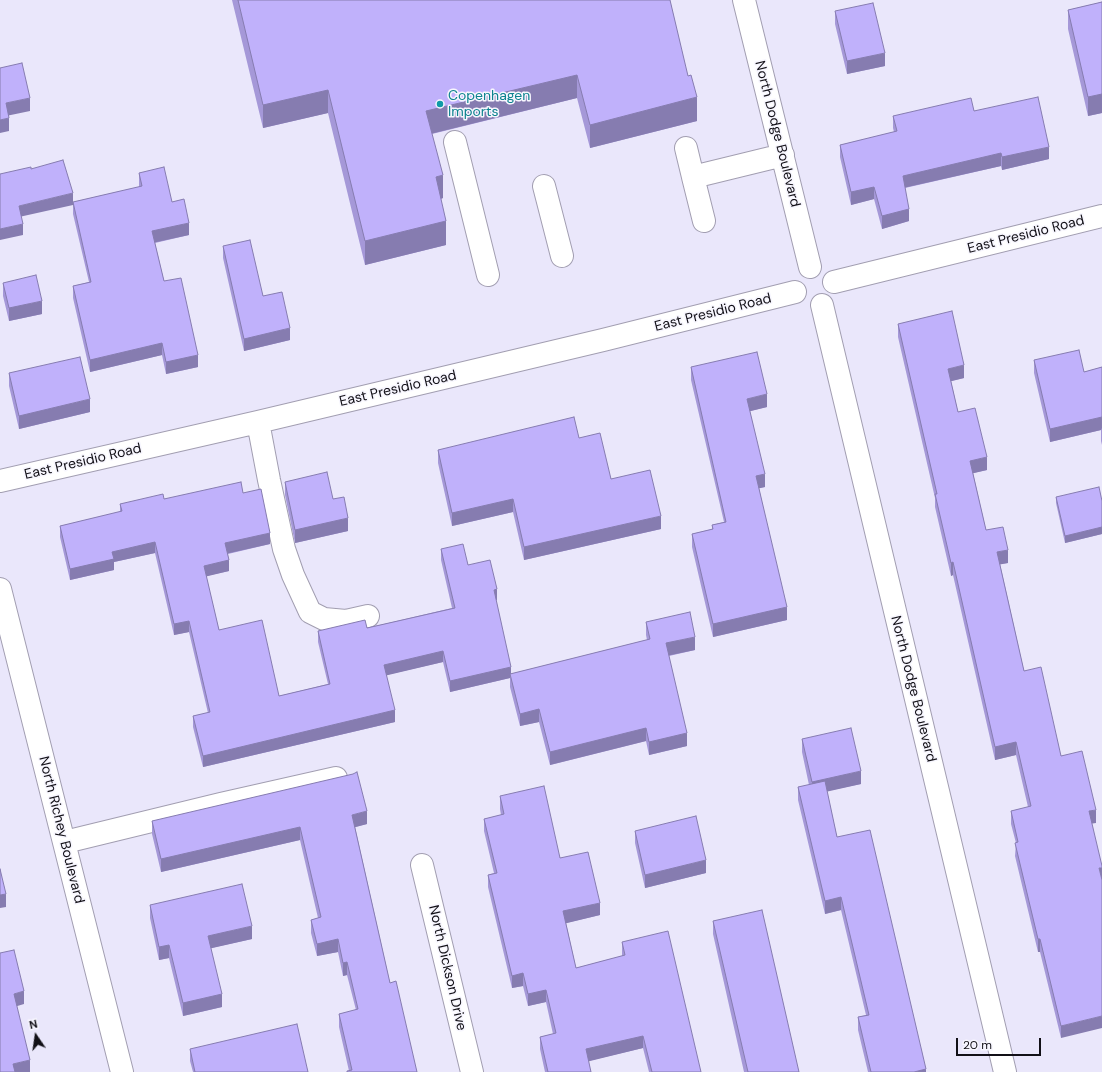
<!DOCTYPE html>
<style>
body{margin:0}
#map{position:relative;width:1102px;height:1072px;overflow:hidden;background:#eae7fb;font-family:"DM Sans",sans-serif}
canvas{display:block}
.north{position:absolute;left:16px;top:1016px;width:40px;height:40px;-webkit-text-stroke:3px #f7f6fe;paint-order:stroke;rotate:347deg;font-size:11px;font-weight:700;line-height:16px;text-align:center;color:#121017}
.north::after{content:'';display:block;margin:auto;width:14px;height:18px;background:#121017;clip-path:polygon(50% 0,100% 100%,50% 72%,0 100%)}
.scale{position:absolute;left:956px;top:1038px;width:85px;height:18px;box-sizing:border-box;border:2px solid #121017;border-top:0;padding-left:5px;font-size:12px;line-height:14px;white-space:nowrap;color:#121017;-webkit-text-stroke:3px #f7f6fe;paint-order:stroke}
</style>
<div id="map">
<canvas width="1102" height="1072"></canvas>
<div class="north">N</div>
<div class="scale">20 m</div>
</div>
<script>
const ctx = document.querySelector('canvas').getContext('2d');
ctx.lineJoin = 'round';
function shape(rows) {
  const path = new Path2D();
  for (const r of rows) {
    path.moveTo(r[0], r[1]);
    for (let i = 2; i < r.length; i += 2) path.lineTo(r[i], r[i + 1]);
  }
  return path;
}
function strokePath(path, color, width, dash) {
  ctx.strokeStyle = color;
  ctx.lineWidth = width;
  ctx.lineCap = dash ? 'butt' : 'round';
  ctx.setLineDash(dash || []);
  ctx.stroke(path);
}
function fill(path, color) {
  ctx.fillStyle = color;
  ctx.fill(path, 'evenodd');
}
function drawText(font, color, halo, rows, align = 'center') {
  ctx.font = font + ' "DM Sans",sans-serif';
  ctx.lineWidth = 3;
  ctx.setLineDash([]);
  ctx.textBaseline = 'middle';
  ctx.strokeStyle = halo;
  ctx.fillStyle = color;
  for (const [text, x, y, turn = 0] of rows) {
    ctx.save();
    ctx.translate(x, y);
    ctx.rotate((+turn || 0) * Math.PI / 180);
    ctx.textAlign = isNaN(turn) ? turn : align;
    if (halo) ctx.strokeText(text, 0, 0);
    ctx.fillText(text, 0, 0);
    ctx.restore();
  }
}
const minor = shape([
 [744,0,810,267],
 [455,142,488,275],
 [686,148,693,177],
 [544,186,562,256],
 [704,221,693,177,783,155],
 [834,282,1102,216],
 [822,305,1005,1072],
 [258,422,269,480,284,549,293,575,310,612,324,619,346,621,368,616],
 [0,481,258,422,603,340,795,292],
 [0,589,122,1072],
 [65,842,221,804,336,778],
 [422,865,472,1072]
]);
strokePath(minor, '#a29eb1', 24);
strokePath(minor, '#fff', 22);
fill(shape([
 [232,0,670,0,697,121,590,148,577,98,432,134,443,198,441,199,446,245,365,265,328,113,263,128],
 [1102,2,1102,113,1088,116,1068,29,1068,10],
 [835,11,885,66,847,74,835,24],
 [974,111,1049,159,1002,170,1001,166,905,188,909,221,882,229,874,199,851,205,840,157,840,145,894,132,893,128,893,116],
 [139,173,172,202,189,235,155,243,164,281,198,367,166,374,162,355,90,372,73,298,73,286,89,282,73,214,73,202,139,187],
 [223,246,263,296,290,340,244,351,223,258],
 [3,283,42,314,9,321,3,296],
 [898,324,964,378,951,381,958,412,987,470,973,473,986,530,1008,563,1000,564,1024,671,1061,756,1096,823,1092,823,1061,1038,1040,952,1038,952,1015,856,1016,843,1011,824,1011,811,1028,807,1016,755,995,760,953,575,951,576,935,507,935,498,898,337],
 [1034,360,1084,372,1102,367,1102,445,1101,441,1101,430,1050,442,1034,373],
 [691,367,767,407,750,411,765,487,759,488,787,620,713,637,692,547,692,534,712,529,712,525,724,522,691,380],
 [9,373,90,412,19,429,9,386],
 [579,438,611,479,661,529,524,560,513,512,452,526,438,463,438,450],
 [285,482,333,499,348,531,295,543,285,495],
 [243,493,270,544,228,554,229,571,206,576,219,630,279,696,328,684,318,642,318,631,367,628,452,608,441,560,441,549,468,565,497,600,496,600,511,674,647,640,646,635,646,622,695,650,669,656,687,746,649,755,646,741,550,765,539,722,520,726,510,687,510,678,450,692,443,662,386,675,395,722,203,767,193,727,193,716,208,713,189,632,174,635,155,553,114,562,114,570,70,580,60,537,60,526,120,512,120,504,164,499],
 [1056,497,1102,501,1102,534,1065,543,1056,503],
 [802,739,861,784,827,791,837,837,926,1072,868,1072,858,1030,858,1017,866,1015,841,910,825,914,798,800,798,787,809,785,802,752],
 [500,796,560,858,600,915,566,923,576,968,622,956,622,942,701,1072,649,1072,643,1048,588,1061,591,1072,545,1072,540,1049,540,1037,553,1034,546,1002,528,1006,523,986,512,988,488,887,488,875,494,873,484,831,484,819,501,815,500,809],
 [152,821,367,824,355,827,390,983,417,1072,349,1071,339,1027,339,1014,356,1010,347,975,343,976,338,952,317,956,311,933,311,920,318,918,300,840,161,872,152,834],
 [635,831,706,873,645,888,635,843],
 [150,905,252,939,211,948,222,1007,183,1016,169,958,159,960,150,918],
 [713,921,799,1072,744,1072,713,934],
 [190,1049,308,1072,193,1072,190,1061]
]), '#a598d8');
fill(shape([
 [885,53,885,66,847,74,847,61],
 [577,75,577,98,426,135,426,111],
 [328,90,328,113,263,128,263,105],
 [1102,94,1102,113,1088,116,1088,97],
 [697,97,697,121,590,148,590,125],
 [30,98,30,111,6,116,6,103],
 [9,118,9,131,0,133,0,120],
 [1049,147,1049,159,1002,170,1002,157],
 [1001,153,1001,166,903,188,903,176],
 [443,175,443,198,436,200,436,177],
 [874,187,874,199,851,205,851,192],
 [73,193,73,205,19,217,19,206],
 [909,209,909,221,882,229,882,216],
 [446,221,446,245,365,265,365,241],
 [189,223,189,235,152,243,152,231],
 [23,224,23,235,0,240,0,229],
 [42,301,42,314,9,321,9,308],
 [290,328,290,340,244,351,244,339],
 [162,343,162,355,90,372,90,360],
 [198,355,198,367,166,374,166,362],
 [964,365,964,378,948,382,948,369],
 [767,394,767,407,747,412,747,399],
 [90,399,90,412,19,429,19,416],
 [1102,417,1102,430,1101,428,1101,430,1050,442,1050,429],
 [987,457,987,470,970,474,970,461],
 [765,474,765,487,756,489,756,476],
 [513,499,513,512,452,526,452,513],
 [661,516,661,529,524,560,524,547],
 [348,518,348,531,295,543,295,530],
 [1102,527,1102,534,1065,543,1065,536],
 [270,533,270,544,225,554,225,543],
 [155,542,155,553,114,562,114,570,70,580,70,569,112,552],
 [1008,550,1008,563,997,565,997,552],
 [229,560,229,571,204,577,204,566],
 [953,562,953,575,951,576,951,563],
 [497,589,497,600,494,601,494,590],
 [787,607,787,620,713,637,713,624],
 [189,621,189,632,174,635,174,624],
 [695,637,695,650,666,656,666,643],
 [443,651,443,662,384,676,384,665],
 [511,667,511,678,510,674,510,678,450,692,450,681],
 [539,709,539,722,520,726,520,714],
 [395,710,395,722,203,767,203,756],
 [646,728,646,741,550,765,550,752],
 [687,733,687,746,649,755,649,742],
 [1016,742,1016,755,995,760,995,747],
 [861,771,861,784,812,795,812,782],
 [1096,810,1096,823,1089,824,1089,811],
 [367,811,367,824,352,828,352,815],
 [300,827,300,840,161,872,161,859],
 [706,860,706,873,645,888,645,875],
 [1099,868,1102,868,1102,881],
 [6,894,6,907,0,908,0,895],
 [841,897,841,910,825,914,825,901],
 [600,903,600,915,563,924,563,911],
 [252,926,252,939,208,949,208,936],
 [338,939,338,952,317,956,317,944],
 [1038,939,1040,939,1040,952,1038,952],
 [169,945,169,958,159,960,159,947],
 [347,962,347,975,343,976,343,963],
 [523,973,523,986,512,988,512,976],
 [546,990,546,1002,528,1006,528,994],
 [24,991,24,1004,14,1007,14,994],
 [222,994,222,1007,183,1016,183,1003],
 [1102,1016,1102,1028,1061,1038,1061,1026],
 [643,1036,643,1048,586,1062,586,1049],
 [30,1060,30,1072,13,1072,13,1064],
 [926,1069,926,1072,914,1072]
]), '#867cb0');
const building = shape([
 [238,0,670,0,688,76,691,75,697,97,590,125,577,75,426,111,443,175,436,177,446,221,365,241,328,90,263,105,238,0],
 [1102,2,1102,94,1088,97,1068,10,1102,2],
 [873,3,885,53,847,61,835,11,873,3],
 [22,63,30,98,6,103,9,118,0,120,0,68,22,63],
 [1038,97,1049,147,1002,157,1001,153,903,176,909,209,882,216,874,187,851,192,840,145,897,131,893,116,971,98,974,111,1038,97],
 [63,160,73,193,19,206,23,224,0,229,0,174,31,167,31,169,63,160],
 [164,167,172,202,184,199,189,223,152,231,164,281,181,278,198,355,166,362,162,343,90,360,73,286,91,282,73,202,142,186,139,173,164,167],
 [250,240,263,296,282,292,290,328,244,339,223,246,250,240],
 [36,275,42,301,9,308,3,283,36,275],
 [952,311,964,365,948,369,958,412,975,408,987,457,970,461,986,530,1003,527,1008,550,997,552,1024,671,1041,667,1061,756,1082,751,1096,810,1089,811,1102,866,1102,868,1099,868,1102,880,1102,1016,1061,1026,1040,939,1038,939,1015,843,1018,842,1011,811,1031,806,1016,742,995,747,953,562,951,563,935,494,937,494,898,324,952,311],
 [1079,350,1084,372,1102,367,1102,417,1050,429,1034,360,1079,350],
 [757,352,767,394,747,399,765,474,756,476,787,607,713,624,692,534,713,529,712,525,726,522,691,367,757,352],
 [80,357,90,399,19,416,9,373,80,357],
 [574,417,579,438,600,433,611,479,650,470,661,516,524,547,513,499,452,513,438,450,574,417],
 [327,472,333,499,344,497,348,518,295,530,285,482,327,472],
 [241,482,243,493,261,489,270,533,225,543,229,560,204,566,219,630,262,620,279,696,330,684,318,631,365,620,367,628,455,608,441,549,463,544,468,565,490,560,497,589,494,590,511,667,450,681,443,651,384,665,395,710,203,756,193,716,210,712,189,621,174,624,155,542,112,552,114,559,70,569,60,526,122,511,120,504,163,494,164,499,241,482],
 [1099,487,1102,501,1102,527,1065,536,1056,497,1099,487],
 [690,612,695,637,666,643,687,733,649,742,646,728,550,752,539,709,520,714,510,674,650,639,646,622,690,612],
 [851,728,861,771,812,782,802,739,851,728],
 [357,772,367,811,352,815,390,983,396,981,417,1072,347,1072,347,1071,352,1070,339,1014,358,1009,347,962,343,963,338,939,317,944,311,920,321,917,300,827,161,859,152,821,353,774,357,772],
 [825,781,837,837,870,830,926,1069,914,1072,871,1072,858,1017,869,1015,841,897,825,901,798,787,825,781],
 [544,786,560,858,588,852,600,903,563,911,576,968,625,955,622,942,668,931,701,1072,652,1072,643,1036,586,1049,591,1072,548,1072,540,1037,556,1033,546,990,528,994,523,973,512,976,488,875,497,873,484,819,504,814,500,796,544,786],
 [696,816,706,860,645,875,635,831,696,816],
 [0,869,6,894,0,895,0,869],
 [242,884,252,926,208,936,222,994,183,1003,169,945,159,947,150,905,242,884],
 [762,910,799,1072,748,1072,713,921,762,910],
 [14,950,24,991,14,994,30,1060,13,1064,15,1072,0,1072,0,953,14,950],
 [297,1024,308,1072,195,1072,190,1049,297,1024]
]);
fill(building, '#c0b1fb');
strokePath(building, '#867cb0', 1);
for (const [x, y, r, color] of [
 [440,104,4,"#0f9aa8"]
]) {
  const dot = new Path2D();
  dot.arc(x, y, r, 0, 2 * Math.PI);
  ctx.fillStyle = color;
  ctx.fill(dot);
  strokePath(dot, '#f7f6fe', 1.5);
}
drawText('14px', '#0d838f', '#f7f6fe', [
 ["Copenhagen",448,96],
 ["Imports",448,112]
], 'left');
drawText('14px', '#121017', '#f7f6fe', [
 ["North Dodge Boulevard",777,134,76],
 ["East Presidio Road",1026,235,-14],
 ["East Presidio Road",713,313,-14],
 ["East Presidio Road",398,389,-13],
 ["East Presidio Road",83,462,-13],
 ["North Dodge Boulevard",913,689,76],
 ["North Richey Boulevard",61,830,76],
 ["North Dickson Drive",447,968,77]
]);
</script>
